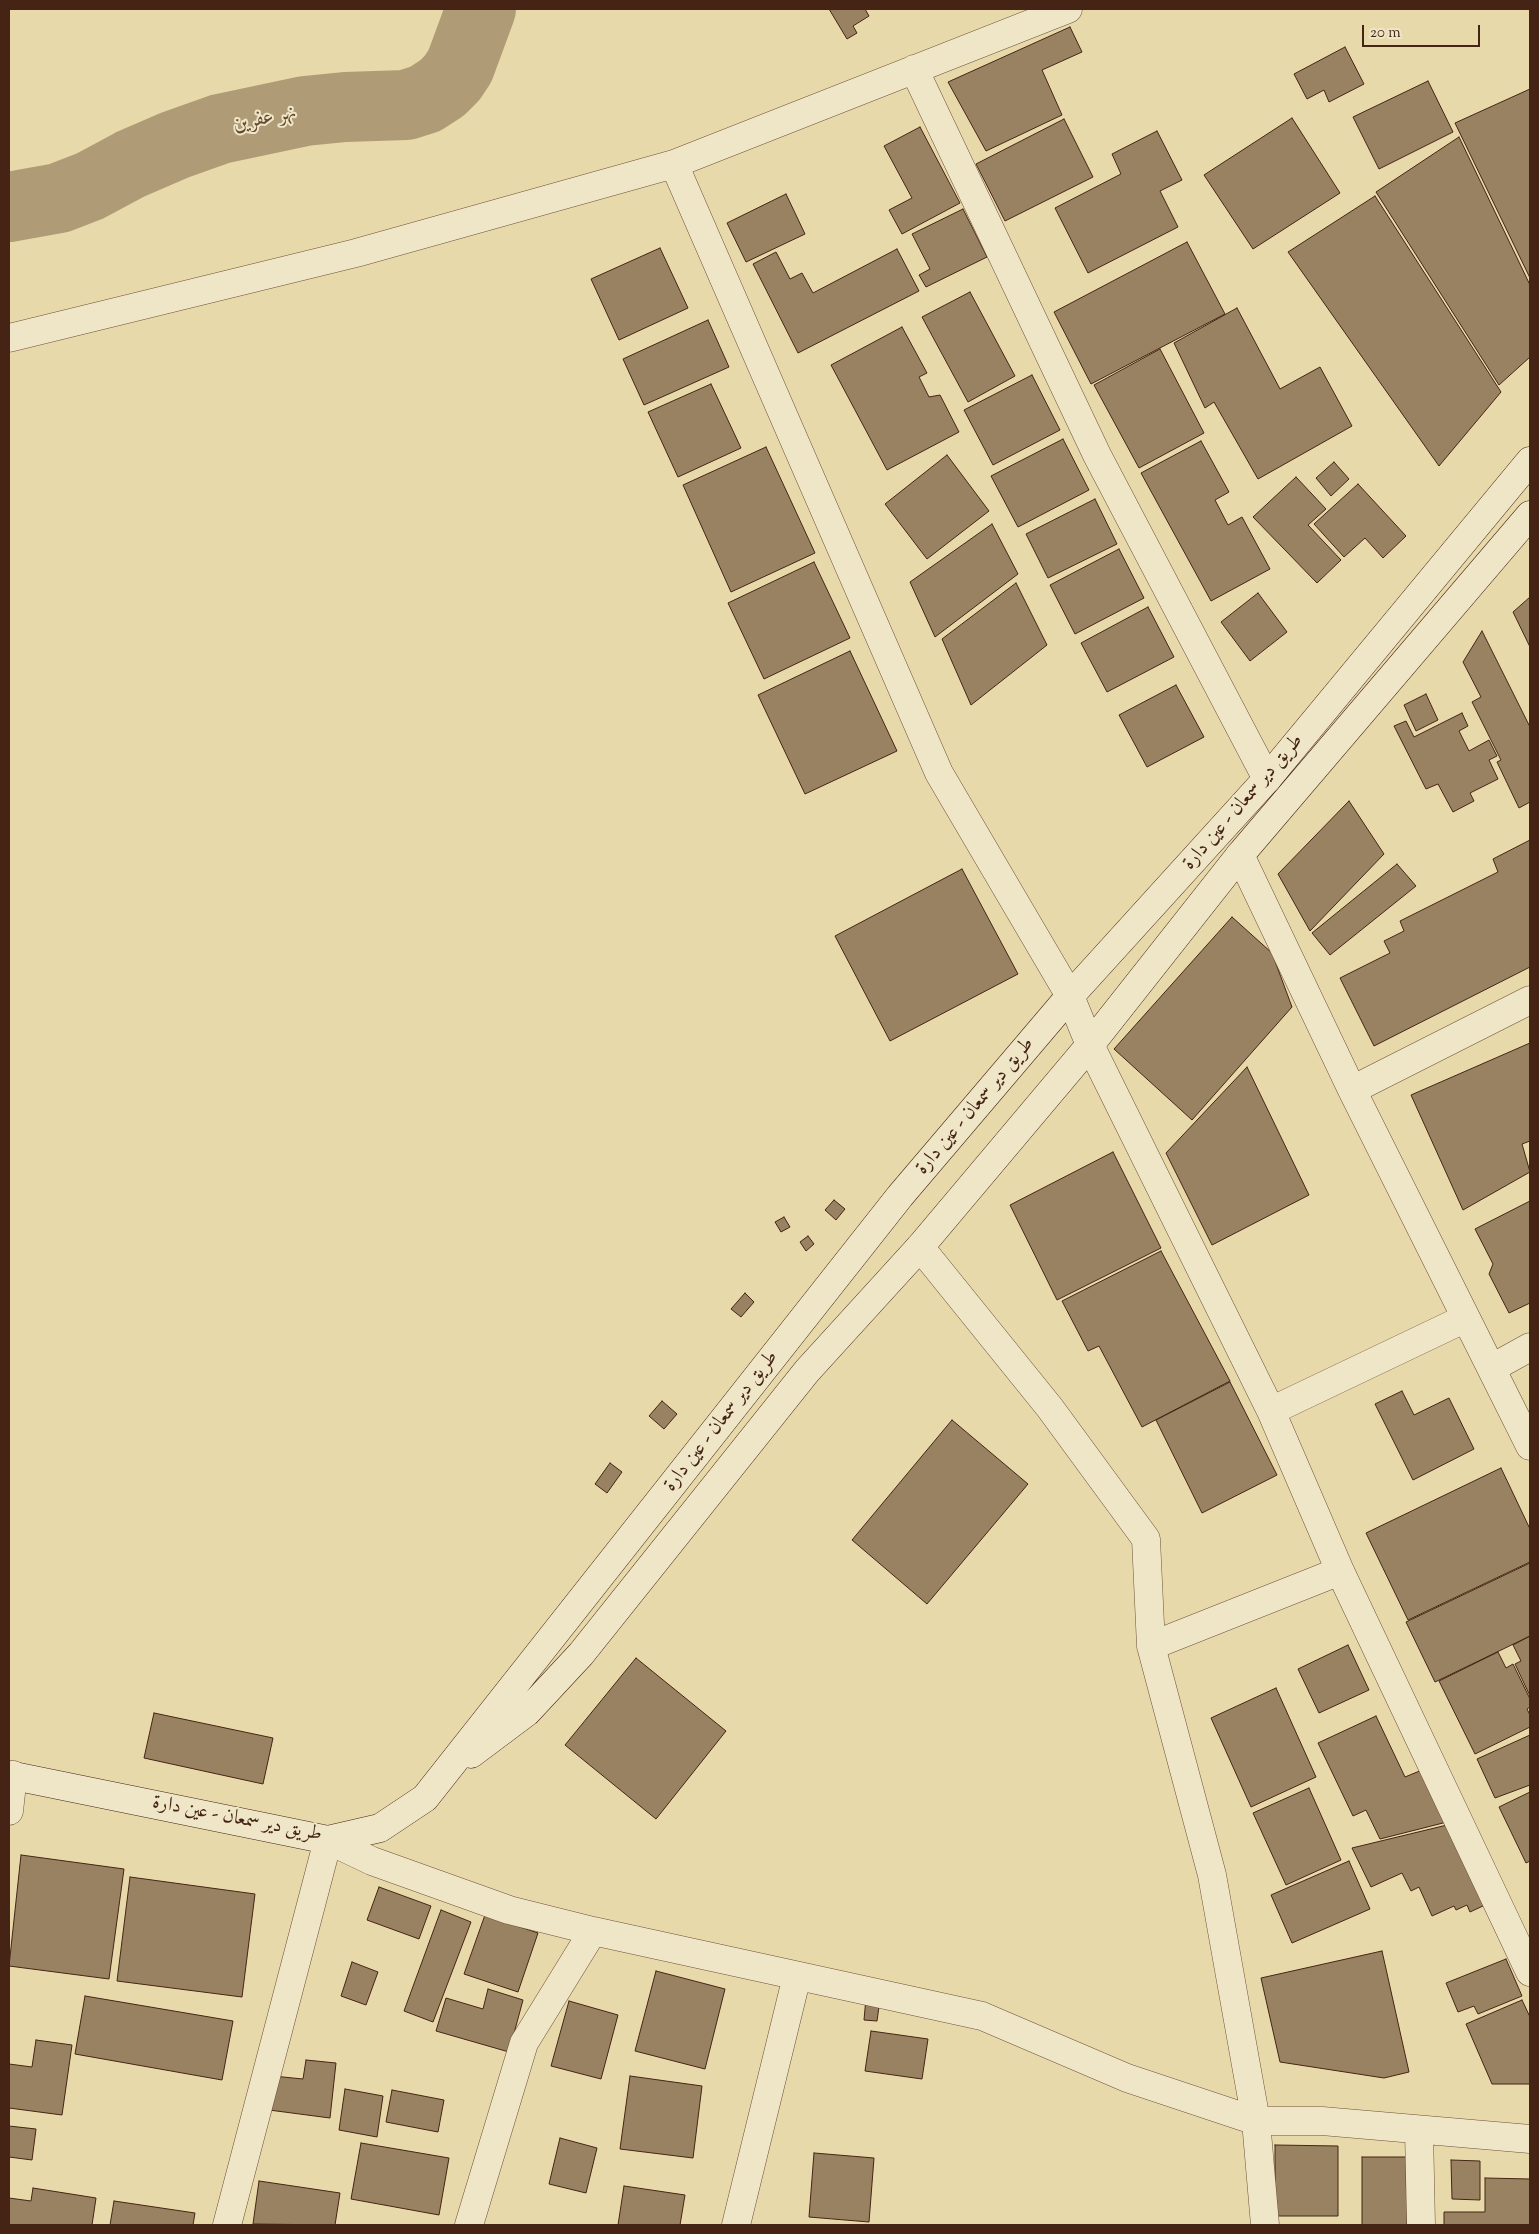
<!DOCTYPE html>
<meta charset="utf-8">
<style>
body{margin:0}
#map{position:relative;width:1539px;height:2234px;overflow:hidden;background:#e7d9a9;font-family:"Sorts Mill Goudy",serif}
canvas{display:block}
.frame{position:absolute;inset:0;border:10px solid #452415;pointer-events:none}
.scale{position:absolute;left:1362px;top:25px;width:118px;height:22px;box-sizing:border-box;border:2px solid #452415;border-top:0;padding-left:6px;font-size:15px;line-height:18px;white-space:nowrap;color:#452415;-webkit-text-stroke:4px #efe6c7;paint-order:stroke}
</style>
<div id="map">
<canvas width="1539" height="2234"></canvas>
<div class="frame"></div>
<div class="scale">20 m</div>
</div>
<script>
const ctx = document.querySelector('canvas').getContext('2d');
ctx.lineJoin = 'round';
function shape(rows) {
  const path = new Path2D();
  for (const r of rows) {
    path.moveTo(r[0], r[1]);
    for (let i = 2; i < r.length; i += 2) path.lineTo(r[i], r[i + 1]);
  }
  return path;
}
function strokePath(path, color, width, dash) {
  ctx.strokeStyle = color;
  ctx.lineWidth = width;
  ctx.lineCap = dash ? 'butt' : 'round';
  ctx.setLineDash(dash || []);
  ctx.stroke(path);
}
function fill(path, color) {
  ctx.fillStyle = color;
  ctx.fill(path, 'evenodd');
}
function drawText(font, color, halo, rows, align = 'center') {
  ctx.font = font + ' "Sorts Mill Goudy",Amiri,serif';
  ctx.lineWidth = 4;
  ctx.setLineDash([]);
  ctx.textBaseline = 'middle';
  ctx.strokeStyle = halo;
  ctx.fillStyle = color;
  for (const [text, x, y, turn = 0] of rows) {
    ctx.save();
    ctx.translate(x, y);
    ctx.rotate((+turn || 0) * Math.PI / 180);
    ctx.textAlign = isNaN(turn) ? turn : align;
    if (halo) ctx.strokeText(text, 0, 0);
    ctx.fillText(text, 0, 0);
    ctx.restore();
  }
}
strokePath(shape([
 [9,207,59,198,90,186,131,164,175,145,220,129,305,111,345,107,406,105,425,99,442,88,452,78,460,66,481,9]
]), '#b09b77', 70);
const building = shape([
 [829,9,865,9,869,16,853,26,857,33,847,39,829,9],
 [1070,27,1082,52,1042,70,1062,115,986,151,948,82,1070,27],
 [1345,47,1364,84,1329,102,1324,90,1307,99,1294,74,1345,47],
 [1428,81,1453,132,1379,169,1353,117,1428,81],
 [1530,89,1530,278,1455,123,1530,89],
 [1292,118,1340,193,1253,249,1204,175,1292,118],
 [1064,119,1093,177,1005,221,976,164,1064,119],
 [920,127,960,203,902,234,889,210,912,198,884,146,920,127],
 [1157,131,1182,180,1160,191,1178,227,1088,273,1055,208,1121,174,1112,154,1157,131],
 [1459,137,1530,285,1530,357,1499,385,1376,192,1459,137],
 [786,194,805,234,746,262,727,223,786,194],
 [1375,196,1501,392,1439,466,1288,252,1375,196],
 [963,209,987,257,926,287,919,275,930,269,912,234,963,209],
 [1187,242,1225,314,1091,384,1054,312,1187,242],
 [660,248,688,308,619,340,591,279,660,248],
 [897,249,919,291,798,353,753,264,776,252,790,279,802,273,813,293,897,249],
 [970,292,1015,376,968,402,922,317,970,292],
 [1237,308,1280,389,1320,367,1352,426,1258,479,1214,402,1205,408,1174,343,1237,308],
 [708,320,729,367,644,405,623,359,708,320],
 [902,327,927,373,919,377,929,397,940,395,959,432,887,470,831,365,902,327],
 [1160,349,1204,433,1139,468,1094,385,1160,349],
 [1032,375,1060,430,993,465,964,410,1032,375],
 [711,384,741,448,678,477,648,412,711,384],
 [1063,439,1089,490,1018,527,991,476,1063,439],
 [1201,441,1229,492,1215,500,1228,525,1242,517,1270,569,1211,601,1141,473,1201,441],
 [766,447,815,553,731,592,683,485,766,447],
 [947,455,989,511,927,559,885,504,947,455],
 [1334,462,1349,479,1331,496,1316,478,1334,462],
 [1296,477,1326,509,1308,525,1341,560,1317,583,1253,517,1296,477],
 [1358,484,1406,536,1383,558,1365,538,1344,557,1314,524,1358,484],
 [1095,499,1117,544,1048,578,1026,534,1095,499],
 [992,524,1018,574,935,637,910,582,992,524],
 [1119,549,1144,598,1075,634,1050,585,1119,549],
 [814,562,850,638,764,679,728,603,814,562],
 [1016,583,1047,645,971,705,942,639,1016,583],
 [1258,593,1287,632,1250,661,1221,622,1258,593],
 [1530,597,1530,647,1513,612,1530,597],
 [1148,607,1174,657,1107,692,1081,643,1148,607],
 [1482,631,1530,727,1530,802,1519,808,1497,762,1501,760,1472,702,1481,697,1463,662,1482,631],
 [850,651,897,751,805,794,758,695,850,651],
 [1176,685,1204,737,1147,767,1119,715,1176,685],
 [1426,694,1438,720,1416,731,1404,705,1426,694],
 [1462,713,1468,726,1459,731,1469,751,1489,740,1497,756,1489,760,1498,779,1470,793,1474,801,1453,812,1438,784,1426,789,1394,726,1406,721,1414,737,1462,713],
 [1349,801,1384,854,1310,931,1278,874,1349,801],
 [1530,840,1530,967,1374,1046,1340,978,1390,953,1384,941,1404,931,1400,921,1498,872,1493,859,1530,840],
 [1397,864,1416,886,1330,955,1312,933,1397,864],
 [962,869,1018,974,890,1041,835,936,962,869],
 [1232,917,1272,953,1292,1007,1192,1120,1114,1049,1232,917],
 [1530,1043,1530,1141,1522,1144,1530,1172,1463,1210,1411,1095,1530,1043],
 [1247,1067,1309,1195,1212,1245,1166,1153,1247,1067],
 [1113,1152,1161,1248,1057,1300,1010,1205,1113,1152],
 [834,1200,845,1209,836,1220,825,1210,834,1200],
 [1530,1201,1530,1303,1509,1313,1489,1274,1493,1264,1475,1229,1530,1201],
 [784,1217,790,1227,781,1232,775,1222,784,1217],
 [808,1236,814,1244,806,1251,800,1242,808,1236],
 [1161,1251,1230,1381,1142,1427,1099,1346,1088,1351,1062,1301,1161,1251],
 [745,1293,754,1302,741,1317,731,1309,745,1293],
 [1230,1382,1277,1475,1202,1513,1156,1420,1230,1382],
 [1402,1391,1414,1415,1449,1398,1474,1449,1413,1480,1375,1404,1402,1391],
 [662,1401,677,1414,664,1429,649,1416,662,1401],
 [952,1420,1028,1484,927,1604,852,1540,952,1420],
 [610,1463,622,1472,607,1493,595,1484,610,1463],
 [1501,1468,1530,1529,1530,1562,1408,1620,1366,1533,1501,1468],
 [1530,1563,1530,1636,1435,1682,1406,1622,1530,1563],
 [1530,1636,1530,1696,1515,1664,1521,1661,1513,1645,1530,1636],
 [1348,1645,1369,1690,1319,1713,1298,1669,1348,1645],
 [1498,1652,1506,1668,1513,1664,1530,1699,1530,1707,1527,1709,1530,1715,1530,1727,1475,1754,1439,1681,1498,1652],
 [636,1658,726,1731,656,1819,565,1745,636,1658],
 [1276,1688,1316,1777,1251,1807,1211,1718,1276,1688],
 [154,1713,273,1738,263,1784,144,1758,154,1713],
 [1376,1716,1405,1777,1422,1770,1447,1822,1380,1839,1366,1810,1353,1816,1318,1743,1376,1716],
 [1530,1735,1530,1785,1495,1798,1477,1759,1530,1735],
 [1309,1788,1341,1860,1286,1885,1253,1813,1309,1788],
 [1530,1792,1530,1861,1526,1863,1499,1807,1530,1792],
 [1447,1825,1485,1905,1470,1912,1467,1905,1456,1910,1454,1906,1432,1916,1419,1887,1411,1891,1402,1873,1371,1887,1352,1848,1447,1825],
 [21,1855,124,1869,109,1979,9,1966,21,1855],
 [1349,1861,1370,1909,1292,1943,1271,1895,1349,1861],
 [130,1877,255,1894,242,1997,117,1981,130,1877],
 [379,1887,431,1906,419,1939,367,1920,379,1887],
 [441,1910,471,1922,433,2022,404,2011,441,1910],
 [485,1915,538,1933,518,1992,464,1974,485,1915],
 [1382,1951,1409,2072,1384,2078,1280,2062,1261,1978,1382,1951],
 [1506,1959,1522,1996,1478,2014,1474,2006,1458,2012,1446,1983,1506,1959],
 [352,1962,378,1972,366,2005,341,1996,352,1962],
 [656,1971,725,1989,705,2069,635,2051,656,1971],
 [488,1989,523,2000,509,2052,436,2031,446,1998,483,2009,488,1989],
 [85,1996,233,2021,222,2080,75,2054,85,1996],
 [866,1998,880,1999,877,2021,864,2020,866,1998],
 [1522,2000,1530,2017,1530,2084,1492,2084,1466,2024,1522,2000],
 [569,2001,618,2015,601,2079,551,2066,569,2001],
 [871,2031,928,2039,922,2079,865,2071,871,2031],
 [36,2040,72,2045,62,2115,9,2108,9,2064,32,2067,36,2040],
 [306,2060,336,2063,330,2118,269,2110,273,2076,303,2079,306,2060],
 [630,2076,702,2086,693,2158,620,2149,630,2076],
 [345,2089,383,2096,377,2137,339,2130,345,2089],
 [392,2090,444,2100,438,2132,386,2122,392,2090],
 [9,2126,36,2129,32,2160,9,2157,9,2126],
 [560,2138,597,2148,586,2193,549,2184,560,2138],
 [361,2143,449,2158,439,2215,351,2199,361,2143],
 [1275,2145,1338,2146,1338,2216,1275,2216,1275,2145],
 [814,2153,874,2158,869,2222,809,2217,814,2153],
 [1362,2157,1406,2157,1407,2225,1362,2225,1362,2157],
 [1451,2160,1480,2161,1480,2200,1452,2199,1451,2160],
 [1485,2178,1530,2179,1530,2225,1444,2225,1444,2212,1485,2212,1485,2178],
 [259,2181,340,2193,335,2225,253,2224,259,2181],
 [624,2186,685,2195,680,2225,618,2225,624,2186],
 [33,2188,96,2198,92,2225,9,2225,9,2198,31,2201,33,2188],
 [114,2201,195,2213,193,2225,110,2225,114,2201]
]);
fill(building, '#998262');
strokePath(building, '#452415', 1);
const street = shape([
 [914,69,1097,455,1267,779],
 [674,164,939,773,1070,996,1090,1045,1271,1411,1340,1571,1530,1972],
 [9,338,356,253,674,164,1068,9],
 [1240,855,1352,1090,1530,1446],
 [1352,1090,1530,1000],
 [920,1247,1050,1408,1146,1539,1151,1646],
 [1492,1368,1530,1347],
 [1271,1411,1466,1318],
 [9,1811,13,1775],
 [1419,2130,1421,2225],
 [227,2225,328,1840,372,1861,509,1910,593,1931,982,2016,1127,2078,1256,2121,1322,2121,1530,2139],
 [469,2225,524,2043,593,1931],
 [736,2225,797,1976],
 [1265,2225,1256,2121,1212,1875,1151,1646,1340,1571]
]);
const secondary = shape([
 [471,1754,527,1712,581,1654,807,1371,920,1247,1090,1045,1240,855,1530,515],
 [9,1775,328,1840,380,1828,425,1798,900,1196,1070,996,1267,779,1530,461]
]);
strokePath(street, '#6e513a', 29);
strokePath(secondary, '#452415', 29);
strokePath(street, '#efe6c7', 28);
strokePath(secondary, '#efe6c7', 28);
drawText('20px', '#452415', '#efe6c7', [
 ["طريق دير سمعان - عين دارة",1244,803,-49],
 ["طريق دير سمعان - عين دارة",976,1107,-50],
 ["طريق دير سمعان - عين دارة",722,1422,-52],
 ["طريق دير سمعان - عين دارة",237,1820,11]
]);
drawText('italic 21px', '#654832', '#efe6c7', [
 ["نهر عفرين",265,120,-12]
]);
</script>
